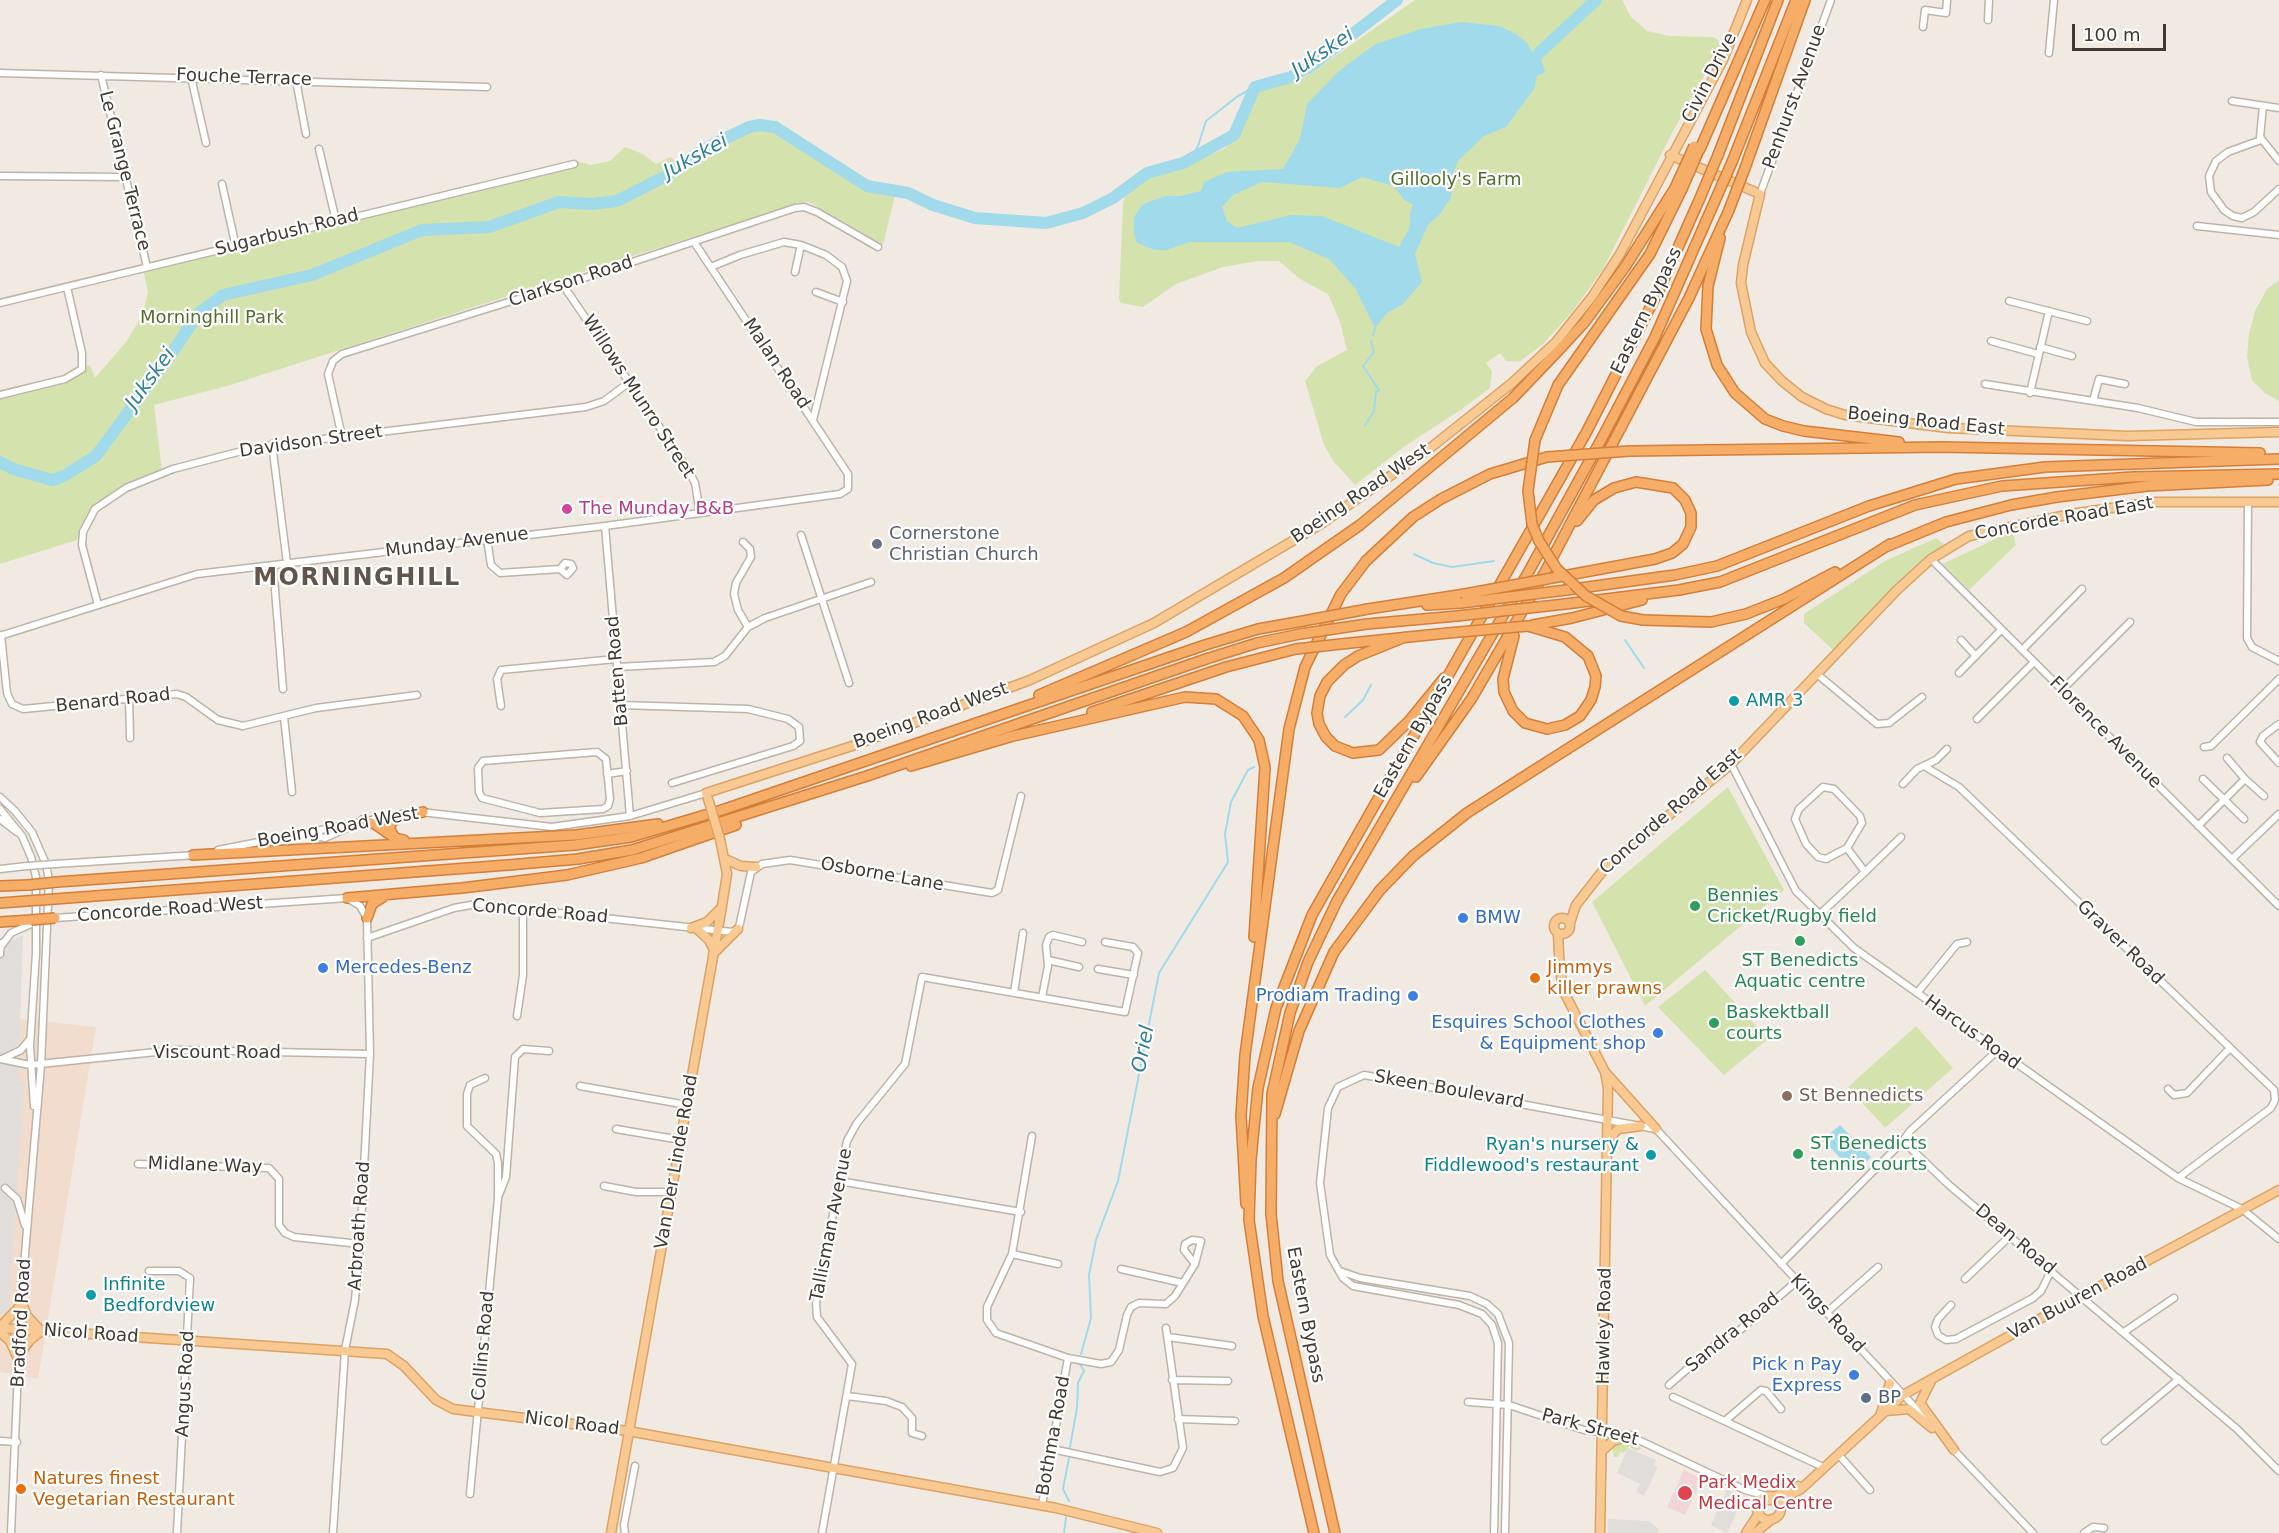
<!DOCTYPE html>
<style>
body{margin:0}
#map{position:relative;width:2279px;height:1533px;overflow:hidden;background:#f0eae3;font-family:"DejaVu Sans",sans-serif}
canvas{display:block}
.scale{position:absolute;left:2072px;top:24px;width:94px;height:27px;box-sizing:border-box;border:3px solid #413933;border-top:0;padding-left:8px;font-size:18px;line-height:21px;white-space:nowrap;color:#413933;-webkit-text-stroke:4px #fff;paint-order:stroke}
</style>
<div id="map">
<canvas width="2279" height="1533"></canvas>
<div class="scale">100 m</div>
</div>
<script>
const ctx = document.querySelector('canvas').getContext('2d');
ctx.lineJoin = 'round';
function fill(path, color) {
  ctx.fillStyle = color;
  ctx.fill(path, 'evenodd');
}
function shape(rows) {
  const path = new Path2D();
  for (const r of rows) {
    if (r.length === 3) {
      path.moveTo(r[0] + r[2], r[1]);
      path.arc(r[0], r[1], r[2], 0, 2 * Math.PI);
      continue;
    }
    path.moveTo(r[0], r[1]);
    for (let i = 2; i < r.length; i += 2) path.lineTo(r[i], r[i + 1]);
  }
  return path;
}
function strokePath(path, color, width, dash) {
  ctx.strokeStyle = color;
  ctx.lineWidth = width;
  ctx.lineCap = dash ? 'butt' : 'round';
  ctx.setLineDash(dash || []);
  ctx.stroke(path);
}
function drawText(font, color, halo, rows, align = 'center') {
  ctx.font = font + ' "DejaVu Sans",sans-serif';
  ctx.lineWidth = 4.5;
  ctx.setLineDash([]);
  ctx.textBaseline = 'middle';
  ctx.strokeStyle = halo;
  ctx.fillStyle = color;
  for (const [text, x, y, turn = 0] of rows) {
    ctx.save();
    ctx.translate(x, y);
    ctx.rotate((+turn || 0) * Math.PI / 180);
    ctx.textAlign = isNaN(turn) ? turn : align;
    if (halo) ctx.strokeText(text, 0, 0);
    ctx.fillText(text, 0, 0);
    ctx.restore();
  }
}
fill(shape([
 [0,1017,96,1027,38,1379,0,1372]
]), '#f2dcce');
fill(shape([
 [1684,1470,1702,1479,1685,1515,1667,1507]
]), '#f1d6d7');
fill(shape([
 [1415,0,1622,0,1631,17,1647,31,1670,36,1713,37,1718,40,1720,47,1671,135,1603,269,1572,312,1543,344,1519,362,1506,361,1500,353,1486,363,1492,371,1490,388,1462,409,1405,446,1355,485,1334,462,1324,445,1305,381,1317,366,1347,350,1340,322,1328,294,1300,279,1279,261,1258,261,1223,267,1176,284,1143,307,1121,303,1119,299,1123,205,1125,193,1137,183,1224,149,1234,139,1258,92,1280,83,1304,78],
 [760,125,775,127,867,186,896,191,883,245,809,202,802,202,227,386,154,405,162,471,101,502,87,515,77,540,0,564,0,394,63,376,90,365,95,378,126,342,142,316,148,292,142,264,577,161,590,165,610,161,625,147,643,154,656,164,670,157,680,164,738,131],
 [2279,280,2279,401,2265,393,2252,380,2247,357,2249,334,2255,311,2267,289],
 [2012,531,2016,545,1969,590,1943,564],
 [1936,538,1945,545,1907,575,1841,650,1833,650,1804,623,1804,614,1885,561],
 [1728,787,1784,890,1645,1006,1592,902],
 [1705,970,1768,1039,1724,1075,1658,1007],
 [1916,1026,1953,1068,1885,1128,1848,1087],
 [1628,1438,1636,1441,1641,1449,1636,1451,1629,1446,1624,1453,1620,1452,1618,1457,1614,1457,1611,1444]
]), '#d4e3ad');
fill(shape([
 [23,935,18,1082,24,1082,8,1314,0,1314,0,947],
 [1628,1448,1656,1460,1654,1465,1658,1467,1644,1496,1636,1492,1640,1484,1617,1473],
 [1728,1488,1742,1501,1727,1533,1711,1525],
 [1608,1519,1649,1521,1660,1530,1657,1533,1608,1533]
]), '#e1dddb');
fill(shape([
 [1461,22,1499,26,1516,34,1527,43,1532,52,1539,53,1545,72,1537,76,1534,89,1506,127,1484,136,1459,160,1454,170,1451,198,1439,215,1428,225,1415,254,1422,282,1402,305,1387,313,1375,328,1355,288,1329,259,1289,242,1189,242,1167,250,1155,250,1137,243,1134,234,1134,217,1142,205,1151,201,1166,196,1180,196,1201,191,1204,182,1227,172,1283,169,1300,139,1307,104,1338,72,1363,53,1376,44,1421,29],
 [1362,177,1394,186,1404,200,1413,205,1410,213,1410,227,1399,247,1322,216,1291,215,1237,228,1227,221,1222,207,1233,195,1262,182,1340,188],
 [1840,1125,1871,1157,1855,1173,1823,1140]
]), '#a0daeb');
strokePath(shape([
 [1183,163,1192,156,1198,146,1206,121,1238,96,1255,87],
 [1373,335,1375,328],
 [1365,425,1374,411,1376,392,1379,390,1363,366,1374,352,1371,341],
 [1414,554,1433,563,1452,567,1494,561],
 [1625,640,1644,668],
 [1345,717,1363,700,1371,685],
 [1081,1354,1091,1318,1089,1275,1096,1240,1118,1181,1159,973,1228,862,1225,834,1231,802,1248,770,1254,767],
 [1070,1447,1077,1408,1078,1383,1084,1371,1080,1364],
 [1069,1501,1063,1489,1069,1458],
 [1064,1533,1066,1517]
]), '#a0daeb', 2);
strokePath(shape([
 [1539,53,1596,0],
 [0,462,13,469,52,480,64,476,96,456,176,347,198,314,223,295,312,275,422,230,489,227,559,202,592,204,617,201,668,175,680,164,714,144,749,127,760,125,775,127,867,186,908,193,933,205,975,218,1046,223,1083,213,1113,198,1147,173,1183,163,1234,135,1255,87,1291,77,1311,66,1397,0]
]), '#a0daeb', 12);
const minor = shape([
 [1988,20,1989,0],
 [1923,27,1925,10,1946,13,1947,0],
 [2049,53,2054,0],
 [0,73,487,87],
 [101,75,147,267],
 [191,77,206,143],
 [296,80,306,134],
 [2232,101,2279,108],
 [2263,106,2260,137,2279,161],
 [2261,140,2228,152,2216,161,2209,176,2211,192,2224,210,2233,216,2242,218,2254,212,2279,189],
 [319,149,336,221],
 [0,176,125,177],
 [222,184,236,247],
 [1760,194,1831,0],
 [2197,226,2279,235],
 [711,267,740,255,784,242,801,245,826,255,842,267,847,281,813,420],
 [795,272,801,245],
 [563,285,686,466,695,483,700,513],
 [816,292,843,302],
 [2009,301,2087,321],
 [0,303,574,164],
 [1991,341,2038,354],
 [2040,347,2072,356],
 [1985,384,2138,408,2196,422,2279,422],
 [2030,393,2049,311],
 [0,395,65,379,82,369,82,353,67,287],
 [2093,401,2099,379,2125,384],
 [342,437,328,374,333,361,342,354,563,285,795,208,804,207,817,212,878,247],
 [272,444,287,563],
 [2248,502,2247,638,2252,647,2279,661],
 [605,526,630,816],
 [801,535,849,683],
 [487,539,491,565,500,573,560,569,567,575,573,568,571,564,565,563,560,569],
 [743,542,750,549,751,557,736,583,734,594,738,610,748,627],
 [1931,559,2279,906],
 [273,565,283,689],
 [98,605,82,545,83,532,95,509,126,488,173,469,257,447,586,407,604,401,631,381],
 [1,635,7,693,12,704,23,709,177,694,186,697,218,720,243,726,316,708,417,695],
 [0,636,197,574,605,526,840,494,848,489,848,474,694,242],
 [1961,640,1976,656],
 [2022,650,2082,589],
 [617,667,714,662,725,656,748,627,765,618,871,582],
 [1959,673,2001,630],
 [1817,674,1877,724,1889,723,1922,697],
 [2062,690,2130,622],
 [129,697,130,738],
 [621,705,748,709,788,719,799,727,800,741,793,746,672,783],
 [501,706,497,679,501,670,616,659],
 [284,717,292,792],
 [1977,719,2034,662],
 [2279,724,2263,736,2260,742,2279,763],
 [2204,747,2211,746,2279,679],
 [597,752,606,759,610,799,608,806,603,809,540,813,482,798,479,792,478,768,483,761,597,752],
 [1731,764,1796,891,1854,948,2178,1178,2242,1209,2279,1239],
 [1924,766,1959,787,2274,1090,2275,1100,2271,1108,2178,1178],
 [607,774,627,771],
 [2203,779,2244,819],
 [2245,779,2264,796],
 [1903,784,1917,769,1936,760,1947,749],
 [1823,787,1834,789,1860,816,1862,823,1847,848,1826,859,1818,857,1806,844,1795,819,1799,809,1823,787],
 [0,797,15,811,32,832,46,864,49,880,41,1065,21,1301,11,1533],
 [0,809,22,836,31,857,36,877,36,953,30,1046,34,1106],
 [421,812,552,827,630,816,706,793],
 [0,819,17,832],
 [2198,826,2245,779,2227,758],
 [317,830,320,837,325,838,354,825],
 [218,850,402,814],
 [2232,859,2279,814],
 [55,864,196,855],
 [0,869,27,866],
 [1865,872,1901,837],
 [1819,915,1865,872,1847,848],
 [55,918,347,898,360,906,367,918,370,1054,360,1244,355,1300,345,1350,333,1533],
 [367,938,454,908,476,904,732,932,738,929,740,923,751,872,762,864,790,860,992,893,998,890,1021,796],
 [2,945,11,933,31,924],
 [0,954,1,943],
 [1048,960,1079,967],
 [1098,969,1134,975],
 [1014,993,1023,933],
 [1917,993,1957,944,1967,942],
 [1042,997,1048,966,1046,945,1049,937,1053,935,1082,942],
 [517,1016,523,975,523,908],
 [1997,1051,1910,1131,1903,1141,1949,1185,2237,1429,2279,1471],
 [4,1058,21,1050,29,1040],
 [0,1059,30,1065,176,1050,370,1054],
 [580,1086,687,1105],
 [2168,1089,2174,1095,2187,1093,2230,1048],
 [616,1129,681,1140],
 [1032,1136,1012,1254,987,1307,987,1320,996,1333,1068,1358,1101,1364,1111,1362,1119,1350,1127,1315,1131,1307,1139,1303,1166,1304,1175,1296,1195,1264,1201,1241,1192,1240,1185,1244,1184,1250,1195,1264],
 [138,1164,269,1168,279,1179,279,1225,285,1233,294,1237,360,1244],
 [839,1181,1021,1212],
 [604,1186,636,1192,672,1192],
 [5,1188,17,1199,25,1225],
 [499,1195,506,1177,515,1057,523,1049,549,1051],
 [1012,1254,1058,1264],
 [1781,1264,1903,1141],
 [1121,1269,1183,1283],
 [149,1271,179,1271,190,1278,177,1533],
 [1340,1271,1360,1278,1470,1296,1487,1304,1498,1314,1509,1343,1505,1533],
 [1965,1279,2010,1236],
 [1951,1305,1938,1319,1935,1327,1938,1335,1946,1340,1956,1339,2033,1298,2041,1291,2051,1271],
 [1826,1313,1878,1267],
 [2124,1332,2174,1298],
 [1168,1337,1232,1346],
 [1172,1380,1228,1381],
 [1669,1385,1724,1337,1740,1330,1797,1281],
 [847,1396,886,1401,902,1407,912,1418,912,1433,922,1436],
 [1673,1397,1823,1467],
 [1468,1402,1509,1405,1584,1430,1630,1436,1745,1490,1767,1496],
 [1178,1419,1235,1421],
 [1725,1421,1761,1390,1766,1391,1781,1409],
 [0,1441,17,1442],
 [2105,1441,2179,1379],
 [1052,1449,1160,1472,1173,1468,1183,1448,1166,1328],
 [1953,1449,2033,1533],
 [1838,1454,1870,1490],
 [470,1494,498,1198,498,1163,496,1154,467,1126,467,1094,470,1085,485,1078],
 [1042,1505,1068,1358],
 [625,1533,624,1525,635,1466],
 [822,1533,852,1364,817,1317,816,1303,847,1141,857,1123,905,1064,922,977,1125,1012,1138,953,1133,947,1105,942],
 [1494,1533,1498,1343,1492,1325,1482,1314,1459,1305,1353,1286,1343,1278,1330,1255,1320,1183,1328,1108,1338,1087,1364,1075,1656,1129,1924,1417],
 [2084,1533,2093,1527,2104,1528]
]);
const major = shape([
 [1670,155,1760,194,1743,265,1741,283,1751,332,1765,363,1782,381,1802,397,1826,409,1845,415,1948,428,2128,436,2279,432],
 [709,802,706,793,852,746,1030,680,1154,623,1321,524,1429,449,1512,383,1556,342,1592,297,1620,254,1723,60,1747,0],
 [725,859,741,866,756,867],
 [1562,926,8],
 [1570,923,1576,905,1605,868,1731,764,1897,590,1931,559,1969,536,2071,514,2153,502,2279,502],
 [691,928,707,922,720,909],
 [697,929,709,940,714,950],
 [1558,934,1560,972,1565,994,1605,1072,1608,1088,1600,1533],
 [713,954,738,929],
 [1606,1073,1656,1129],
 [1609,1139,1618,1129,1641,1126],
 [21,1301,27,1316,40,1330],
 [0,1327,21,1305],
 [0,1328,387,1354,404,1366,436,1400,453,1409,628,1431,1056,1508,1157,1533],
 [0,1332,10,1341,20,1363],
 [20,1354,30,1340,43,1330],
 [1931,1381,1920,1403,1954,1450],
 [1886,1411,1909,1409,1932,1428],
 [1881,1413,1890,1383],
 [1602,1451,1613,1441,1630,1436],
 [1769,1508,12],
 [1774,1497,1798,1486],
 [1761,1499,1779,1501,1801,1489,1903,1395,2054,1311,2279,1190],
 [611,1533,722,906,727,874,720,839],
 [1746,1533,1759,1513],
 [1755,1533,1772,1519]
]);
const highway = shape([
 [1700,149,1765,0],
 [1718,155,1778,0],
 [1732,162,1796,0],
 [1745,168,1805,0],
 [1720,238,1708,286,1706,329,1717,365,1735,393,1765,419,1783,426,1804,431,1899,442],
 [1535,440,1558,385,1650,254,1682,189],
 [1630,451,1942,447,2260,453],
 [1885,547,1946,522,2011,505,2057,497,2147,486,2268,480],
 [1563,576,1655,559,1672,553,1683,544,1691,527,1691,513,1685,500,1673,488,1636,482,1614,488,1594,500,1577,521],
 [1566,590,1675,575,1717,566,1869,506,1956,479,2045,467,2279,459],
 [1565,604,1679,590,1720,582,1915,505,2002,486,2133,477,2279,474],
 [1427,605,1461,603],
 [1368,609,1465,594],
 [1643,620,1711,622,1746,614,1784,599,1835,572],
 [1367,624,1457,616],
 [1533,625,1572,618,1642,600],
 [1514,636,1503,679,1504,692,1513,711,1525,723,1547,729,1565,725,1580,716,1591,700,1595,687,1596,676,1588,656,1565,637,1528,626],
 [1405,637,1358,656,1344,665,1327,682,1320,696,1317,713,1319,724,1326,737,1335,746,1353,753,1379,750,1409,721,1444,678],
 [1341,644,1448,633],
 [1039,695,1186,632,1284,578,1360,525,1513,398,1557,352,1584,323,1625,267,1675,188],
 [1092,712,1226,667,1296,649],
 [1009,737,1185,697,1216,699,1243,716,1259,740,1265,767,1254,937],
 [911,766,1013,736],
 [1416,777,1472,698,1545,572,1689,298,1729,210],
 [363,821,375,824,392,836],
 [404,840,395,838,389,828,392,822,399,817,423,812],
 [193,855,576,835,658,824],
 [57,882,575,845,631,837,722,810,1205,645,1258,629,1303,621],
 [0,886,28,885],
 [347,898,462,888,567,875,641,858,736,825],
 [55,899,508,865,578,859,632,850,867,776,1206,659,1257,643,1300,634],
 [0,903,27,901],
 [367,918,372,904,383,897],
 [0,922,31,920],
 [1275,1114,1299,1031,1334,952,1380,890,1413,856,1467,813,1506,788,1890,544],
 [1246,1204,1241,1116,1245,1055,1289,729,1305,667,1341,594,1366,561,1413,517,1441,499,1490,474,1547,457],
 [1314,1533,1263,1316,1249,1220,1251,1159,1258,1088,1276,1008,1312,915,1586,433,1660,288,1700,198],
 [1335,1533,1278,1281,1271,1214,1272,1094,1290,1013,1308,962,1337,901,1529,571,1601,440,1655,337,1714,203]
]);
strokePath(minor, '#beb3a9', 9);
strokePath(major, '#dca364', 11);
strokePath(highway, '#d47f39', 12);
strokePath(minor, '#fff', 6);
strokePath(major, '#f9c993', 8);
strokePath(highway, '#f6ad68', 9);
const minorBridge = shape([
 [27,866,55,864]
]);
const majorBridge = shape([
 [709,802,720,839]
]);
const highwayBridge = shape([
 [1675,188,1694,146],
 [1682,189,1699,150],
 [1700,198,1718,155],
 [1714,203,1732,162],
 [1729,210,1745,168],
 [1535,440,1528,491,1532,524,1539,541,1557,569,1586,596,1621,616,1643,620],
 [1547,457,1630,451],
 [1465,594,1563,576],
 [1461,603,1566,590],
 [1457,616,1565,604],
 [1303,621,1368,609],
 [1448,633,1528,626],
 [1300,634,1367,624],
 [1296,649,1341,644],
 [28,885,57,882],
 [27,901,55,899],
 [31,920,55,918]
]);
strokePath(minorBridge, '#beb3a9', 9, []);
strokePath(majorBridge, '#dca364', 11, []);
strokePath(highwayBridge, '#d47f39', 12, []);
strokePath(minorBridge, '#fff', 6);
strokePath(majorBridge, '#f9c993', 8);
strokePath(highwayBridge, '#f6ad68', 9);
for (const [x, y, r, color] of [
 [567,509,6,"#d1479c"],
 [877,544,6,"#6b7280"],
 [1734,701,6,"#0f9aa8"],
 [1695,906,6,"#2e9e5b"],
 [1463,918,6,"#3f7fe0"],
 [1800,941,6,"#2e9e5b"],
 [323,968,6,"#3f7fe0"],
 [1535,978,6,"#e8710a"],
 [1413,996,6,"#3f7fe0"],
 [1714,1023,6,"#2e9e5b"],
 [1658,1033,6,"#3f7fe0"],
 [1787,1096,6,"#8d6e63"],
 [1798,1154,6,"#2e9e5b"],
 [1651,1155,6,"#0f9aa8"],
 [91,1295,6,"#0f9aa8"],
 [1854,1375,6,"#3f7fe0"],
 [1866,1398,6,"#5c6f8a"],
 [21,1489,6,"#e8710a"],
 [1685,1493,8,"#e0444e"]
]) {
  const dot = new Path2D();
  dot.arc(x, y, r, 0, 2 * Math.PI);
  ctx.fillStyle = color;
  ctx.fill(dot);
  strokePath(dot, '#fff', 2);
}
drawText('18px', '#413933', '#fff', [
 ["Fouche Terrace",244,78,2],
 ["Civin Drive",1710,78,-63],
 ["Penhurst Avenue",1795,97,-70],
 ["Le Grange Terrace",124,171,76],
 ["Sugarbush Road",287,233,-14],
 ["Clarkson Road",571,282,-18],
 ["Eastern Bypass",1647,311,-64],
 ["Malan Road",776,364,56],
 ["Willows Munro Street",638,397,57],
 ["Boeing Road East",1926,422,6],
 ["Davidson Street",311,442,-8],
 ["Boeing Road West",1361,494,-34],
 ["Concorde Road East",2064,519,-10],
 ["Munday Avenue",457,543,-7],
 ["Batten Road",618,671,-95],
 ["Benard Road",113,701,-6],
 ["Boeing Road West",931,716,-20],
 ["Florence Avenue",2105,733,45],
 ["Eastern Bypass",1414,737,-60],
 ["Concorde Road East",1671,812,-41],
 ["Boeing Road West",338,828,-10],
 ["Osborne Lane",882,875,10],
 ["Concorde Road West",170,910,-4],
 ["Concorde Road",540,912,5],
 ["Graver Road",2120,943,44],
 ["Harcus Road",1972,1033,36],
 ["Viscount Road",217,1053],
 ["Skeen Boulevard",1449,1090,10],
 ["Van Der Linde Road",677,1162,-80],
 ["Midlane Way",205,1166,2],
 ["Tallisman Avenue",832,1225,-79],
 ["Arbroath Road",360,1226,-86],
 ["Dean Road",2015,1240,40],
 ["Van Buuren Road",2078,1299,-28],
 ["Kings Road",1827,1314,47],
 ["Eastern Bypass",1305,1315,79],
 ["Bradford Road",22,1323,-87],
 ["Hawley Road",1605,1326,-89],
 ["Sandra Road",1733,1333,-39],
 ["Nicol Road",91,1334,4],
 ["Collins Road",484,1346,-85],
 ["Angus Road",186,1384,-87],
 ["Nicol Road",572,1424,7],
 ["Park Street",1590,1428,15],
 ["Bothma Road",1054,1436,-80]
]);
drawText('18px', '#516f2b', '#fff', [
 ["Gillooly's Farm",1456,180],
 ["Morninghill Park",212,318]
]);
drawText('18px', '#b23c85', '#fff', [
 ["The Munday B&B",579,509]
], 'left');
drawText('18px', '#5b616d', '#fff', [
 ["Cornerstone",889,534],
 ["Christian Church",889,555]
], 'left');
drawText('18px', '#0d838f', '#fff', [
 ["AMR 3",1746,701],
 ["Ryan's nursery &",1639,1145,"right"],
 ["Fiddlewood's restaurant",1639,1166,"right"],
 ["Infinite",103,1285],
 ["Bedfordview",103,1306]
], 'left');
drawText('18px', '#27864d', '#fff', [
 ["Bennies",1707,896],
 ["Cricket/Rugby field",1707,917],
 ["ST Benedicts",1800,961,"center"],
 ["Aquatic centre",1800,982,"center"],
 ["Baskektball",1726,1013],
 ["courts",1726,1034],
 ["ST Benedicts",1810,1144],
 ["tennis courts",1810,1165]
], 'left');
drawText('18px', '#366cbe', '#fff', [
 ["BMW",1475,918,"left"],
 ["Mercedes-Benz",335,968,"left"],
 ["Prodiam Trading",1401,996],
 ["Esquires School Clothes",1646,1023],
 ["& Equipment shop",1646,1044],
 ["Pick n Pay",1842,1365],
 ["Express",1842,1386]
], 'right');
drawText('18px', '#c56008', '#fff', [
 ["Jimmys",1547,968],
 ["killer prawns",1547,989],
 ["Natures finest",33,1479],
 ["Vegetarian Restaurant",33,1500]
], 'left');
drawText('18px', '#785e54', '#fff', [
 ["St Bennedicts",1799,1096]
], 'left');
drawText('18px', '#4e5e75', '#fff', [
 ["BP",1878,1398]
], 'left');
drawText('18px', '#be3a42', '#fff', [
 ["Park Medix",1698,1483],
 ["Medical Centre",1698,1504]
], 'left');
drawText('italic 20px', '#307f98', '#fff', [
 ["Jukskei",1323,53,-34],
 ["Jukskei",696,157,-29],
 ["Jukskei",151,379,-54],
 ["Oriel",1144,1049,-79]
]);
ctx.letterSpacing = '1.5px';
drawText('bold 24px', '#64554b', '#fff', [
 ["MORNINGHILL",357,579]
]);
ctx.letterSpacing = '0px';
</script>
